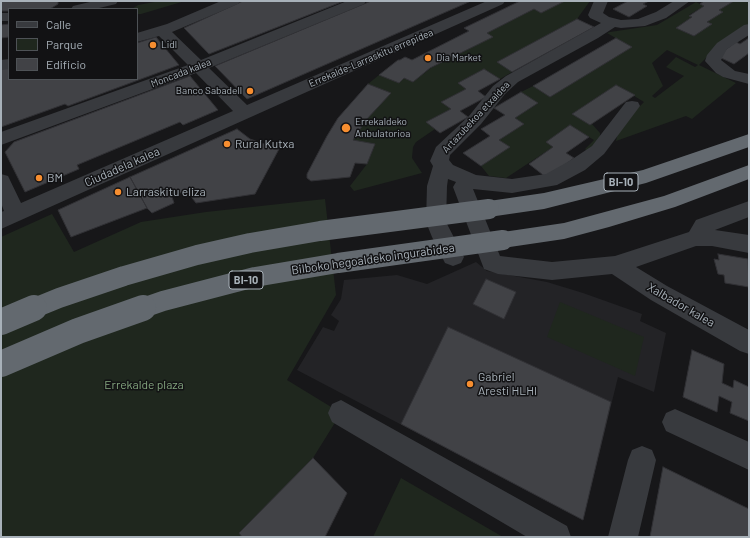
<!DOCTYPE html>
<style>
body{margin:0}
#map{position:relative;width:750px;height:538px;overflow:hidden;background:#171719;font-family:Barlow,sans-serif}
canvas{display:block}
.frame{position:absolute;inset:0;border:2px solid #a8b1b9;pointer-events:none}
.legend{position:absolute;left:8px;top:8px;width:130px;height:72px;box-sizing:border-box;background:#121214;border:1px solid #4e5256;margin:0;padding:5px 7px;list-style:none;font-size:12px;color:#a8b1b9}
.legend li{display:flex;align-items:center;gap:8px;height:20px}
.legend b{width:20px;border:1px solid #4e5256}
</style>
<div id="map">
<canvas width="750" height="538"></canvas>
<div class="frame"></div>
<ul class="legend">
<li><b style="height:5px;background:#383a3e"></b>Calle</li>
<li><b style="height:11px;background:#1f271e"></b>Parque</li>
<li><b style="height:11px;background:#414246"></b>Edificio</li>
</ul>
</div>
<script>
const ctx = document.querySelector('canvas').getContext('2d');
ctx.lineJoin = 'round';
function fill(path, color) {
  ctx.fillStyle = color;
  ctx.fill(path, 'evenodd');
}
function shape(rows) {
  const path = new Path2D();
  for (const r of rows) {
    path.moveTo(r[0], r[1]);
    for (let i = 2; i < r.length; i += 2) path.lineTo(r[i], r[i + 1]);
  }
  return path;
}
function strokePath(path, color, width, dash) {
  ctx.strokeStyle = color;
  ctx.lineWidth = width;
  ctx.lineCap = dash ? 'butt' : 'round';
  ctx.setLineDash(dash || []);
  ctx.stroke(path);
}
function drawText(font, color, halo, rows, align = 'center') {
  ctx.font = font + ' Barlow,sans-serif';
  ctx.lineWidth = 3;
  ctx.setLineDash([]);
  ctx.textBaseline = 'middle';
  ctx.strokeStyle = halo;
  ctx.fillStyle = color;
  for (const [text, x, y, turn = 0] of rows) {
    ctx.save();
    ctx.translate(x, y);
    ctx.rotate((+turn || 0) * Math.PI / 180);
    ctx.textAlign = isNaN(turn) ? turn : align;
    if (halo) ctx.strokeText(text, 0, 0);
    ctx.fillText(text, 0, 0);
    ctx.restore();
  }
}
fill(shape([
 [476,262,487,271,547,282,583,293,642,314,640,321,666,333,654,392,618,377,583,520,297,370,323,327,334,331,339,321,331,315,341,299,344,280,397,275,427,284]
]), '#232326');
fill(shape([
 [160,1,185,1,141,14,137,14,137,9,132,9,138,5],
 [565,1,590,1,577,19,497,62,512,72,500,79,484,69,458,83,466,89,441,102,451,109,426,122,435,129,416,142,413,147,412,158,422,173,354,191,350,186,367,164,375,145,353,140,366,120,390,93,368,84,379,75,398,82,404,78,413,82,431,68,492,37,487,33,534,9,541,13],
 [734,1,749,1,749,24,720,44,699,65,736,83,692,119,686,116,616,141,618,132,629,117,644,102,616,85,572,114,590,125,592,124,600,133,600,139,587,151,585,149,594,140,570,126,546,142,553,147,506,178,489,176,481,166,509,147,499,140,524,124,515,118,537,104,521,92,533,86,550,97,631,47,607,33,610,32,657,25,696,2,704,6,689,15,692,17,676,28,694,36,711,24,707,22,722,12,719,10],
 [667,50,698,65,695,67,676,57,666,67,684,76,655,98,652,96,663,86,652,63],
 [325,199,336,295,287,380,341,413,313,458,240,532,242,537,1,537,1,237,52,214,74,252,141,222,206,212],
 [560,302,644,337,635,376,547,337],
 [401,478,503,537,373,537]
]), '#1f271e');
const building = shape([
 [1,1,58,1,58,4,50,9,9,9,9,11,1,11,1,1],
 [243,1,344,1,209,54,184,28,243,1],
 [371,1,471,1,247,99,215,66,371,1],
 [520,1,565,1,541,13,534,9,487,33,493,37,430,68,413,82,404,78,399,83,379,75,398,60,400,60,405,57,412,60,469,31,464,28,520,1],
 [628,1,649,1,643,4,647,6,629,17,613,9,628,1],
 [704,1,734,1,719,10,723,12,707,22,712,24,694,36,676,28,692,17,689,16,704,6,700,4,704,1],
 [577,19,594,27,512,72,497,62,577,19],
 [9,24,9,37,1,38,1,25,9,24],
 [156,37,179,65,68,106,65,104,1,127,1,69,9,68,9,79,137,79,137,43,156,37],
 [616,38,632,47,550,97,533,86,616,38],
 [749,38,749,53,734,64,717,56,736,42,740,44,749,38],
 [484,69,500,79,478,91,486,97,460,111,468,117,440,133,426,122,451,109,441,102,466,89,458,83,484,69],
 [190,76,218,110,183,125,180,122,77,165,79,169,25,192,5,152,14,142,190,76],
 [368,84,391,93,366,120,353,140,375,144,367,164,355,163,350,177,311,181,307,178,307,174,327,136,338,118,368,84],
 [616,85,635,95,590,125,572,114,616,85],
 [521,92,538,103,515,118,524,124,499,140,510,147,481,166,463,153,490,136,481,129,505,115,494,108,521,92],
 [570,125,589,137,566,153,574,158,547,178,529,164,553,147,546,142,570,125],
 [237,129,250,139,279,149,255,194,196,203,186,190,172,197,174,203,152,213,147,208,130,177,237,129],
 [130,177,147,208,71,237,58,210,130,177],
 [718,254,748,259,749,287,725,283,724,275,718,274,714,259,719,260,718,254],
 [486,279,516,292,504,319,473,304,486,279],
 [448,327,611,402,583,520,401,424,448,327],
 [692,350,724,364,722,383,733,388,734,380,749,387,749,421,730,413,732,402,719,396,717,412,683,397,692,350],
 [313,458,347,493,325,537,242,537,239,533,313,458],
 [663,467,749,509,749,537,650,537,663,467]
]);
fill(building, '#414246');
strokePath(building, '#313135', 1);
fill(shape([
 [94,1,118,1,116,4,95,9,71,9,73,6,94,1],
 [221,1,240,1,238,4,172,32,201,60,347,1,366,1,364,4,209,68,247,105,487,1,505,1,503,4,1,229,1,212,4,211,1,203,1,174,8,176,21,203,233,111,196,73,1,145,1,132,188,65,159,36,137,42,137,33,167,24,221,1],
 [594,1,608,1,603,13,609,17,621,20,638,19,656,12,674,1,690,1,666,18,645,26,621,28,615,27,598,38,518,82,505,94,481,124,450,155,449,160,453,165,476,175,512,179,546,174,571,160,592,146,626,102,632,101,638,102,640,106,604,154,585,170,557,185,512,193,473,189,500,256,552,262,615,256,689,232,696,220,749,201,749,217,715,230,749,235,749,253,712,246,696,246,636,267,667,286,749,330,749,354,740,351,651,300,612,274,552,280,498,274,484,269,453,187,456,182,448,179,447,186,446,222,464,257,461,263,453,266,445,263,432,237,426,222,427,186,433,166,430,161,436,147,469,116,493,86,506,76,601,23,590,18,588,15,594,1],
 [1,13,9,13,9,21,1,21,1,13],
 [749,24,749,35,727,49,721,60,735,71,749,74,749,84,723,77,716,73,705,61,707,55,717,43,744,25,749,24],
 [9,59,9,69,1,70,1,60,9,59],
 [341,400,567,526,571,537,527,537,332,422,328,413,332,404,341,400],
 [675,409,749,442,749,470,666,431,662,422,666,413,675,409],
 [642,446,652,450,656,460,638,537,608,537,628,460,632,450,642,446]
]), '#383a3e');
fill(shape([
 [749,134,749,147,646,183,544,209,489,217,482,214,479,209,482,204,489,201,544,193,643,170,749,134],
 [749,165,749,179,675,207,609,227,564,239,503,248,496,246,492,240,496,234,503,232,564,223,664,196,749,165]
]), '#63696f');
strokePath(shape([
 [32,309,59,298,124,276,197,255,250,243,320,231,489,209],
 [140,309,163,301,255,277,338,263,503,240]
]), '#63696f', 20);
strokePath(shape([
 [1,322,34,308],
 [1,364,78,331,143,308]
]), '#63696f', 26);
for (const [x, y, r, color] of [
 [153,45,4,"#f78e30"],
 [428,58,4,"#f78e30"],
 [250,91,4,"#f78e30"],
 [346,128,5,"#f78e30"],
 [227,144,4,"#f78e30"],
 [39,178,4,"#f78e30"],
 [118,192,4,"#f78e30"],
 [470,384,4,"#f78e30"]
]) {
  const dot = new Path2D();
  dot.arc(x, y, r, 0, 2 * Math.PI);
  ctx.fillStyle = color;
  ctx.fill(dot);
  strokePath(dot, '#121214', 1.5);
}
drawText('10px', '#a8b1b9', '#121214', [
 ["Lidl",161,45],
 ["Dia Market",436,58],
 ["Banco Sabadell",242,91,"right"],
 ["Errekaldeko",355,122],
 ["Anbulatorioa",355,134]
], 'left');
drawText('10px', '#a8b1b9', '#121214', [
 ["Errekalde-Larraskitu errepidea",371,58,-23],
 ["Moncada kalea",181,73,-21],
 ["Artazubekoa etxaldea",476,117,-47]
]);
for (const [x, y, w] of [
 [621,182,34],
 [246,280,34]
]) {
  const box = new Path2D();
  box.roundRect(x - w / 2, y - 9, w, 18, 3);
  ctx.fillStyle = '#121214';
  ctx.fill(box);
  strokePath(box, '#a8b1b9', 1);
}
drawText('bold 11px', '#a8b1b9', null, [
 ["BI-10",621,182],
 ["BI-10",246,280]
]);
drawText('12px', '#a8b1b9', '#121214', [
 ["Rural Kutxa",235,144],
 ["BM",47,178],
 ["Larraskitu eliza",126,192],
 ["Gabriel",478,377],
 ["Aresti HLHI",478,391]
], 'left');
drawText('12px', '#a8b1b9', '#121214', [
 ["Ciudadela kalea",122,167,-24],
 ["Bilboko hegoaldeko ingurabidea",373,259,-8],
 ["Xalbador kalea",681,305,30]
]);
drawText('12px', '#84a57f', '#121214', [
 ["Errekalde plaza",144,385]
]);
</script>
